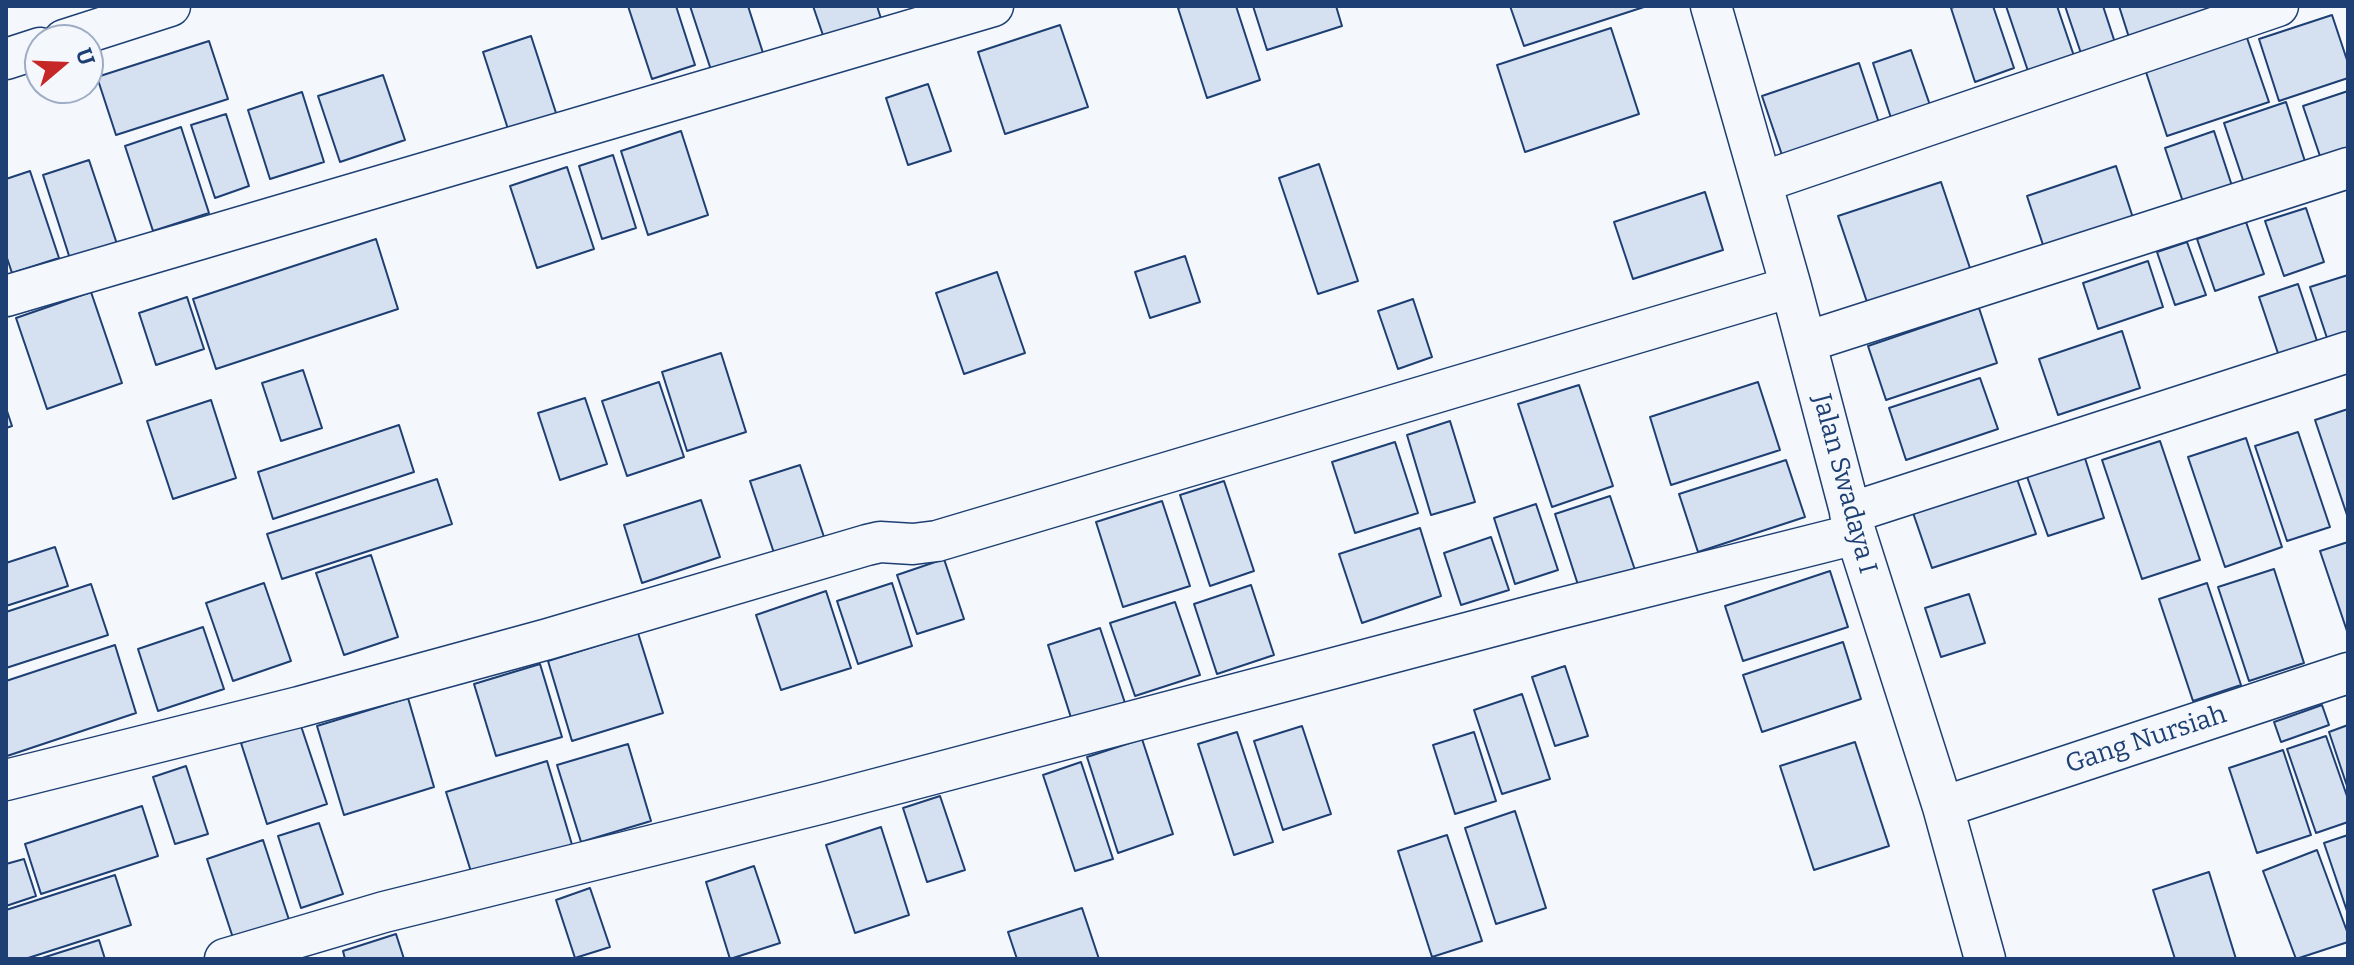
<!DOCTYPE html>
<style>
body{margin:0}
#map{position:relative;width:2354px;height:965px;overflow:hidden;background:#f4f7fb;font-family:Bitter,serif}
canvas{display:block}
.frame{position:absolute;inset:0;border:8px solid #1d3f73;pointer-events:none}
.north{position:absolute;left:24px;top:24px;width:80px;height:80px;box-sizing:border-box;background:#f4f7fb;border:2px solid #9eadc5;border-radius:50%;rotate:71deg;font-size:22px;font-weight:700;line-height:32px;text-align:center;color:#1d3f73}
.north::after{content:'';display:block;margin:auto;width:28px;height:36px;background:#c62828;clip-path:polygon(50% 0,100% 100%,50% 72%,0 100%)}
</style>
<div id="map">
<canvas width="2354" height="965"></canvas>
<div class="frame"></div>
<div class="north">U</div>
</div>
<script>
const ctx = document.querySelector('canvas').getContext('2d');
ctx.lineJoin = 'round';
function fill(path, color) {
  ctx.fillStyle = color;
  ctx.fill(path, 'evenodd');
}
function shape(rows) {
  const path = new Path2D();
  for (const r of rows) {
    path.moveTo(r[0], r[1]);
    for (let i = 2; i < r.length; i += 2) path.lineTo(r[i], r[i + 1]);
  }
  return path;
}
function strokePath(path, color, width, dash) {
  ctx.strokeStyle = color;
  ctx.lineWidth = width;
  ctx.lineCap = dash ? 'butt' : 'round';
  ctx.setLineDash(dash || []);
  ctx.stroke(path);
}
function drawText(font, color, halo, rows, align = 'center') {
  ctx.font = font + ' Bitter,serif';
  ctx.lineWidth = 6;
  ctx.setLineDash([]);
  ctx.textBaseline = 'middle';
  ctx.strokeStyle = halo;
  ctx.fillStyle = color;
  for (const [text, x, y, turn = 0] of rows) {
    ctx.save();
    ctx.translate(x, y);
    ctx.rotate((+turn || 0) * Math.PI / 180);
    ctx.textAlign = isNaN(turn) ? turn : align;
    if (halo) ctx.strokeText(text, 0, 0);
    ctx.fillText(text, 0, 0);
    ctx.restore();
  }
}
const building = shape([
 [628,6,676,6,695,65,652,79,628,6],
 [690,6,748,6,763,53,711,70,690,6],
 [813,6,877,6,883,25,826,44,813,6],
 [1184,6,1236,6,1260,80,1207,98,1178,8,1184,6],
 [1253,6,1336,6,1342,26,1267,50,1253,6],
 [1510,6,1647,6,1524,46,1510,6],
 [1957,6,1993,6,2014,68,1975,82,1951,8,1957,6],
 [2006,6,2057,6,2075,59,2029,74,2006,6],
 [2065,6,2103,6,2120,58,2086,68,2065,6],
 [2119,6,2205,6,2211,24,2133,50,2119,6],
 [2332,15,2348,63,2348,78,2279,101,2259,39,2332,15],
 [1060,25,1088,107,1005,134,978,52,1060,25],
 [1611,28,1639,114,1525,152,1497,65,1611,28],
 [2246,35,2269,102,2167,136,2145,69,2246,35],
 [531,36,557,116,509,132,483,52,531,36],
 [209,41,228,99,116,135,97,77,209,41],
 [1911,50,1932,111,1893,124,1873,63,1911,50],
 [1859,63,1880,126,1783,158,1762,96,1859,63],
 [383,75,405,140,340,162,318,96,383,75],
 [928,84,951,151,908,165,886,98,928,84],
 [2348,91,2348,157,2323,165,2303,106,2348,91],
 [302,92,324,162,270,179,248,110,302,92],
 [2286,102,2309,174,2248,195,2224,123,2286,102],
 [226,114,249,186,215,198,191,125,226,114],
 [181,127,209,213,153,231,125,146,181,127],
 [681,131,708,215,648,235,621,151,681,131],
 [2214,131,2235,195,2186,211,2165,148,2214,131],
 [613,155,636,228,602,239,579,166,613,155],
 [89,160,119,250,72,265,43,175,89,160],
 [1319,164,1358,281,1318,294,1279,178,1319,164],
 [2116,166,2134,221,2045,251,2027,196,2116,166],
 [567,167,594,249,537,268,510,186,567,167],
 [30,171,59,258,12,273,6,255,6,179,30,171],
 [1941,182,1972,274,1869,308,1838,216,1941,182],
 [1705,192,1723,250,1633,279,1614,222,1705,192],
 [2306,208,2324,262,2284,276,2265,221,2306,208],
 [2246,222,2264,274,2215,291,2197,239,2246,222],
 [376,239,398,309,216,369,193,299,376,239],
 [2187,242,2206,295,2175,305,2157,252,2187,242],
 [1185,256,1200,302,1150,318,1135,272,1185,256],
 [2148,261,2163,307,2098,329,2083,283,2148,261],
 [997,272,1025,353,964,374,936,293,997,272],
 [2348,275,2348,341,2330,347,2310,287,2348,275],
 [2298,284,2321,353,2282,365,2259,297,2298,284],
 [91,292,122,383,47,409,16,318,91,292],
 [187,297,204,349,156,365,139,313,187,297],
 [1413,299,1432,357,1398,369,1378,311,1413,299],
 [1979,308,1997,363,1886,400,1868,346,1979,308],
 [2122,331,2140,388,2058,415,2039,359,2122,331],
 [721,353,746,432,687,451,662,372,721,353],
 [303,370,322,428,281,441,262,383,303,370],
 [1980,378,1998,429,1906,460,1889,408,1980,378],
 [659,382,684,457,627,476,602,401,659,382],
 [1758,382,1780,450,1671,485,1650,417,1758,382],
 [1579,385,1613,486,1552,507,1518,404,1579,385],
 [585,398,607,464,560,480,538,413,585,398],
 [211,400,236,478,173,499,147,421,211,400],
 [6,408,12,426,6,428,6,408],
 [2348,409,2348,518,2315,420,2348,409],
 [1450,421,1475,502,1431,515,1407,435,1450,421],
 [399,425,414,472,273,519,258,472,399,425],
 [2298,432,2330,527,2287,541,2255,446,2298,432],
 [2246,438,2282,547,2225,567,2188,457,2246,438],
 [2160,441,2200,560,2142,579,2102,460,2160,441],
 [1395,442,1418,513,1355,533,1332,462,1395,442],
 [2083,452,2104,518,2048,536,2025,471,2083,452],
 [1786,460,1805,517,1698,552,1679,494,1786,460],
 [800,465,826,543,776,559,750,481,800,465],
 [2015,473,2036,534,1932,568,1911,507,2015,473],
 [437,479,452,524,282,579,267,534,437,479],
 [1224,481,1254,571,1210,586,1180,495,1224,481],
 [1610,496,1636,573,1580,591,1555,514,1610,496],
 [701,500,720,557,642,583,624,525,701,500],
 [1162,501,1190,586,1123,607,1096,522,1162,501],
 [1536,504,1558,570,1515,584,1494,518,1536,504],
 [1420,528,1441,596,1362,623,1339,554,1420,528],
 [1491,537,1509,590,1461,605,1444,553,1491,537],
 [2348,542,2348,634,2320,551,2348,542],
 [55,547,68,586,6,606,6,563,55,547],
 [371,555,398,637,344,655,316,573,371,555],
 [944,559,964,619,917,634,897,575,944,559],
 [2274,569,2304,663,2249,681,2218,587,2274,569],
 [1830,571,1848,627,1743,661,1725,606,1830,571],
 [264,583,291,661,233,681,206,603,264,583],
 [892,583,912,646,858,664,837,601,892,583],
 [2207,583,2241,685,2193,701,2159,599,2207,583],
 [91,584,108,635,6,668,6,612,91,584],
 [1251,585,1274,655,1217,674,1194,604,1251,585],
 [826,591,851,668,781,690,756,615,826,591],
 [1969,594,1985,643,1941,657,1925,608,1969,594],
 [1175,602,1200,675,1135,696,1110,623,1175,602],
 [203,627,224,689,158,711,138,649,203,627],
 [1100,628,1126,706,1073,724,1048,645,1100,628],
 [638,633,663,713,572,741,548,661,638,633],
 [1843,642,1861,699,1762,732,1743,675,1843,642],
 [115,645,136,713,7,756,6,681,115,645],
 [540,664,562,737,496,756,474,684,540,664],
 [1565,666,1588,736,1555,746,1532,677,1565,666],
 [1522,694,1550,779,1502,794,1474,710,1522,694],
 [408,698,434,787,344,815,317,726,408,698],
 [2322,705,2329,725,2281,742,2274,722,2322,705],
 [300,723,327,804,267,824,241,743,300,723],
 [2348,725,2348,789,2329,732,2348,725],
 [1302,726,1331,814,1283,830,1254,741,1302,726],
 [1237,732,1273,842,1234,855,1198,744,1237,732],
 [1474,732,1496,801,1455,814,1433,745,1474,732],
 [2326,736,2348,799,2348,822,2316,833,2287,749,2326,736],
 [1142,739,1173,834,1118,853,1087,757,1142,739],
 [1855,742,1889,846,1814,870,1780,766,1855,742],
 [628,744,651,821,581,842,557,765,628,744],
 [2283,750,2311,835,2257,853,2229,768,2283,750],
 [547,761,573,848,473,878,446,792,547,761],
 [1081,762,1113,859,1075,871,1043,775,1081,762],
 [186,766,208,834,175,844,153,777,186,766],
 [940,796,965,870,927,882,903,808,940,796],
 [142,806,158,856,41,894,25,844,142,806],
 [1515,811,1546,908,1496,924,1465,828,1515,811],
 [319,823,343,894,301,908,278,836,319,823],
 [881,827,909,915,855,933,826,845,881,827],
 [1447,835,1482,941,1432,957,1398,851,1447,835],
 [2348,835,2348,914,2324,843,2348,835],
 [263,840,291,926,235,944,207,859,263,840],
 [2317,850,2348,934,2348,942,2296,959,2263,871,2317,850],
 [24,859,36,896,6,906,6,864,24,859],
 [754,866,780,943,730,959,706,882,754,866],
 [2209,872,2236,959,2175,959,2153,890,2209,872],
 [115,875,131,925,25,959,6,959,6,910,115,875],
 [590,888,610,947,575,958,556,900,590,888],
 [1082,908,1099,959,1017,959,1008,932,1082,908],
 [396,934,404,959,345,959,343,951,396,934],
 [99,940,105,959,39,959,99,940]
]);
fill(building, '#d5e0f0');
strokePath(building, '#1d3f73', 2);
const minor = shape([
 [1711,6,1791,287,1856,534,1943,807,1985,959],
 [64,40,170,6],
 [6,59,40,48],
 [1762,182,2278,6],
 [6,296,993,6],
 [1806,342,2348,168],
 [1850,513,2348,352],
 [6,780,299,707,548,639,867,545,880,542,913,544,937,541,1791,287],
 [1943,807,2348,673],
 [225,959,384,912,823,803,1554,610,1856,534]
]);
strokePath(minor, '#1d3f73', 43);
strokePath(minor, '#f4f7fb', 40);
drawText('26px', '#1d3f73', '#f4f7fb', [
 ["Jalan Swadaya I",1844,484,75],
 ["Gang Nursiah",2146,740,-18]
]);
</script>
